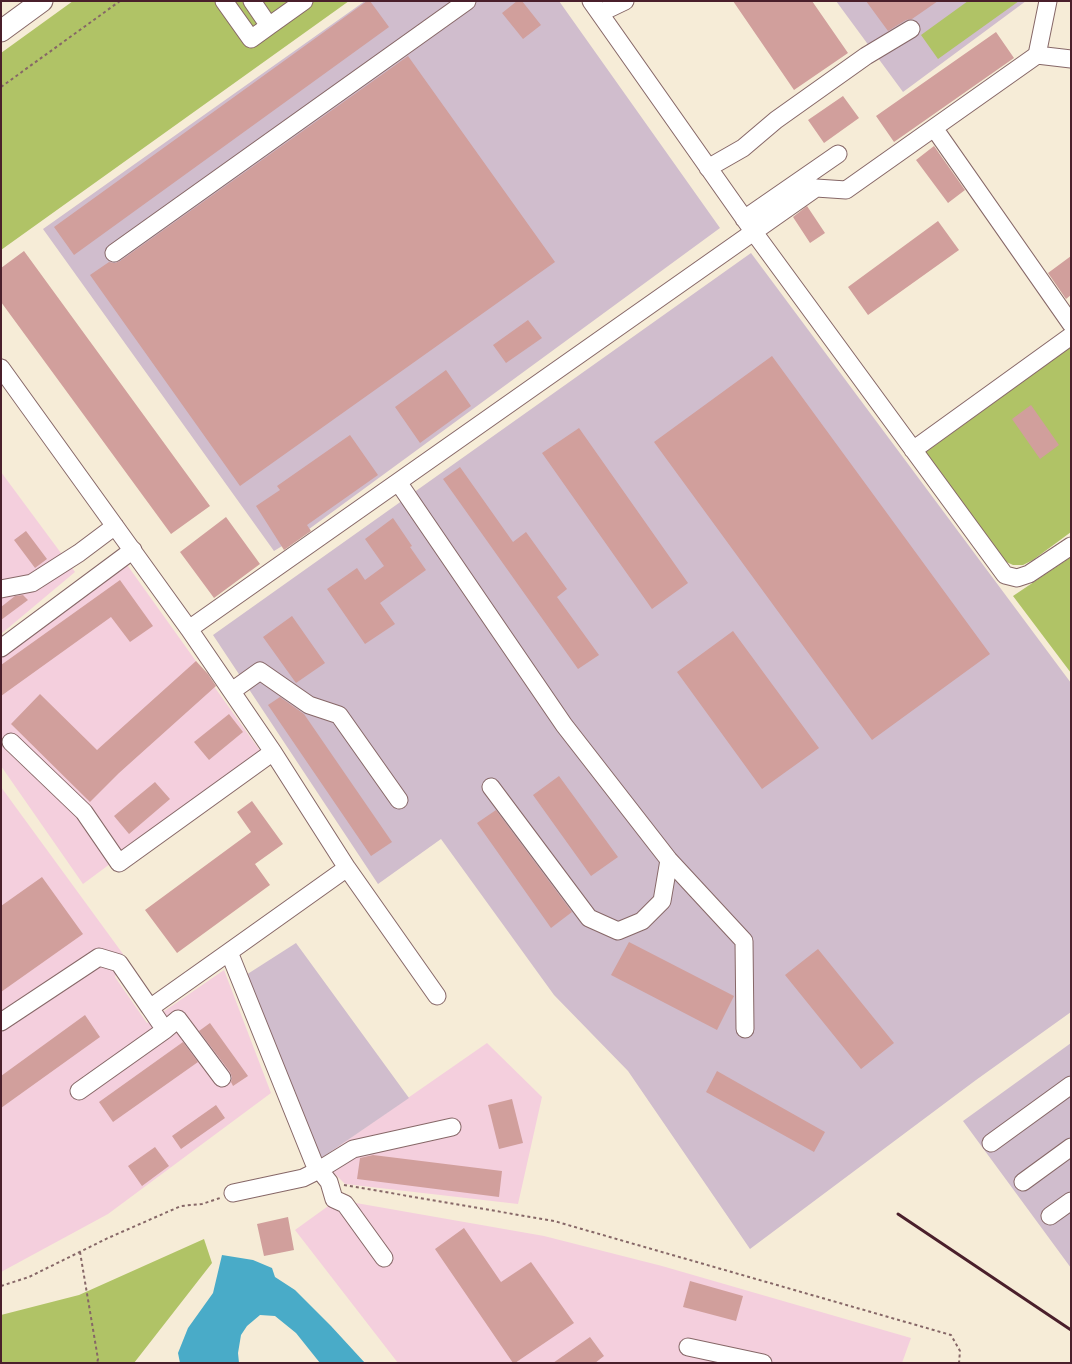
<!DOCTYPE html>
<style>
body{margin:0}
#map{position:relative;width:1072px;height:1364px;overflow:hidden;background:#f6ecd7;font-family:"EB Garamond",serif}
canvas{display:block}
.frame{position:absolute;inset:0;border:2px solid #4a1f2b;pointer-events:none}
</style>
<div id="map">
<canvas width="1072" height="1364"></canvas>
<div class="frame"></div>
</div>
<script>
const ctx = document.querySelector('canvas').getContext('2d');
ctx.lineJoin = 'round';
function fill(path, color) {
  ctx.fillStyle = color;
  ctx.fill(path, 'evenodd');
}
function shape(rows) {
  const path = new Path2D();
  for (const r of rows) {
    path.moveTo(r[0], r[1]);
    for (let i = 2; i < r.length; i += 2) path.lineTo(r[i], r[i + 1]);
  }
  return path;
}
function strokePath(path, color, width, dash) {
  ctx.strokeStyle = color;
  ctx.lineWidth = width;
  ctx.lineCap = dash ? 'butt' : 'round';
  ctx.setLineDash(dash || []);
  ctx.stroke(path);
}
fill(shape([
 [1,472,75,572,1,634],
 [125,562,261,752,83,884,1,766,1,655],
 [1,787,123,954,119,963,115,977,147,1023,224,970,271,1093,108,1214,1,1272],
 [487,1043,542,1097,518,1204,345,1184,320,1159],
 [356,1203,544,1236,662,1266,911,1338,902,1363,398,1363,295,1230,331,1204]
]), '#f4cfdd');
fill(shape([
 [365,1,559,1,720,228,305,532,274,551,43,229],
 [836,1,1026,1,903,92],
 [751,253,1071,683,1071,1012,976,1080,750,1249,628,1071,554,995,441,839,378,884,213,635],
 [296,943,409,1098,320,1159,246,975],
 [1071,1043,1071,1268,963,1121]
]), '#d0bdcd');
fill(shape([
 [73,1,349,1,1,250,1,53],
 [968,1,1019,1,938,59,921,35],
 [1071,347,1071,532,1033,560,1023,565,1013,565,1000,559,923,454],
 [1071,557,1071,673,1013,596],
 [204,1239,212,1263,134,1363,1,1363,1,1315,79,1295]
]), '#b0c366');
fill(shape([
 [222,1255,253,1260,272,1268,275,1277,295,1290,331,1326,365,1363,320,1363,296,1333,275,1316,260,1315,247,1326,241,1335,238,1353,239,1363,180,1363,178,1353,188,1328,213,1293]
]), '#49abc8');
fill(shape([
 [367,1,370,1,389,27,74,255,54,227],
 [517,1,522,1,541,25,523,39,502,13],
 [733,1,812,1,848,53,794,90],
 [866,1,938,1,912,19,906,20,888,31],
 [996,32,1014,58,894,142,876,116],
 [408,56,555,262,240,486,90,275,109,262,115,263,120,261],
 [843,96,859,118,824,143,808,120],
 [934,146,965,190,948,203,916,160],
 [807,206,825,233,810,243,793,217],
 [938,221,959,250,868,315,848,287],
 [24,251,210,506,171,534,1,302,1,268],
 [1071,256,1071,295,1066,299,1048,273],
 [528,320,542,338,506,363,493,345],
 [772,356,990,654,872,740,654,442],
 [446,370,471,406,420,443,395,407],
 [1031,405,1059,445,1040,459,1012,419],
 [579,428,688,583,652,609,542,453],
 [350,435,378,475,307,525,311,531,284,550,256,506,280,490,277,486],
 [460,467,513,542,526,532,567,589,557,597,599,655,578,669,443,479],
 [226,517,260,564,214,598,180,552],
 [393,518,412,546,410,547,426,570,380,603,395,624,365,644,327,589,357,568,365,580,384,566,365,539],
 [26,531,47,559,35,568,14,540],
 [120,580,153,626,130,642,111,617,1,696,1,665],
 [23,595,28,600,1,620,1,607,15,596],
 [292,616,325,663,296,683,263,637],
 [733,631,819,748,762,789,677,672],
 [196,661,208,674,216,686,119,773,90,802,11,724,40,694,97,750],
 [280,697,304,714,392,842,371,856,268,705],
 [229,714,243,732,209,760,194,742],
 [559,776,618,857,591,876,533,795],
 [155,782,170,799,129,834,114,816],
 [252,801,283,844,255,864,270,885,177,953,145,910,251,832,237,812],
 [496,810,572,912,551,928,477,823],
 [42,877,83,934,1,992,1,906],
 [629,942,734,996,717,1030,611,975],
 [818,949,894,1043,861,1069,785,975],
 [85,1015,100,1037,1,1108,1,1076],
 [210,1023,248,1076,233,1086,231,1082,232,1077,230,1072,199,1031],
 [183,1042,198,1062,113,1122,99,1102],
 [717,1071,825,1132,814,1152,706,1092],
 [512,1099,523,1143,499,1149,488,1105],
 [216,1105,225,1118,181,1149,172,1136],
 [155,1147,169,1166,142,1186,128,1166],
 [373,1155,502,1171,499,1197,357,1179,360,1158],
 [288,1217,294,1250,264,1256,257,1224],
 [464,1228,501,1282,531,1262,574,1323,515,1363,513,1363,435,1249],
 [690,1281,743,1296,736,1321,683,1307],
 [590,1337,604,1356,595,1363,553,1363]
]), '#d19f9c');
const minor = shape([
 [224,1,251,39,269,26,252,1],
 [591,1,753,231,1005,575,1017,578,1029,574,1071,546],
 [600,13,625,1],
 [269,26,304,1],
 [1037,55,1071,59],
 [934,128,1071,324],
 [708,168,743,148,776,120,866,56,911,29],
 [744,219,838,154],
 [114,253,467,1],
 [1,368,189,629,273,752,347,868,229,952,314,1163,329,1182,334,1199,345,1204,384,1258],
 [913,450,1071,336],
 [398,482,564,725,669,860,744,941,745,1029],
 [1,589,32,583,79,553,115,526],
 [189,629,816,188,846,190,1037,55,1048,1],
 [1,648,133,550],
 [232,691,260,671,309,705,339,715,399,800],
 [11,742,84,812,119,863,273,752],
 [491,787,589,918,618,931,642,921,662,901,669,860],
 [347,868,437,996],
 [1,1022,99,957,119,963,150,1008,229,952],
 [165,1030,178,1019,222,1078],
 [79,1091,165,1030,150,1008],
 [991,1143,1071,1085],
 [1023,1182,1071,1147],
 [233,1193,303,1178,319,1170,353,1149,452,1127],
 [1050,1216,1071,1201],
 [688,1347,763,1363]
]);
const major = shape([
 [1,31,42,1]
]);
strokePath(minor, '#866767', 19);
strokePath(major, '#866767', 23);
strokePath(shape([
 [1,87,120,1],
 [344,1185,554,1221,951,1335,960,1351,959,1363],
 [80,1252,98,1359,97,1363],
 [1,1286,29,1277,108,1238,181,1206,202,1204,220,1198]
]), '#866767', 2, [3, 3]);
strokePath(minor, '#fff', 17);
strokePath(major, '#fff', 21);
strokePath(shape([
 [898,1214,1071,1330]
]), '#4a1f2b', 3);
</script>
